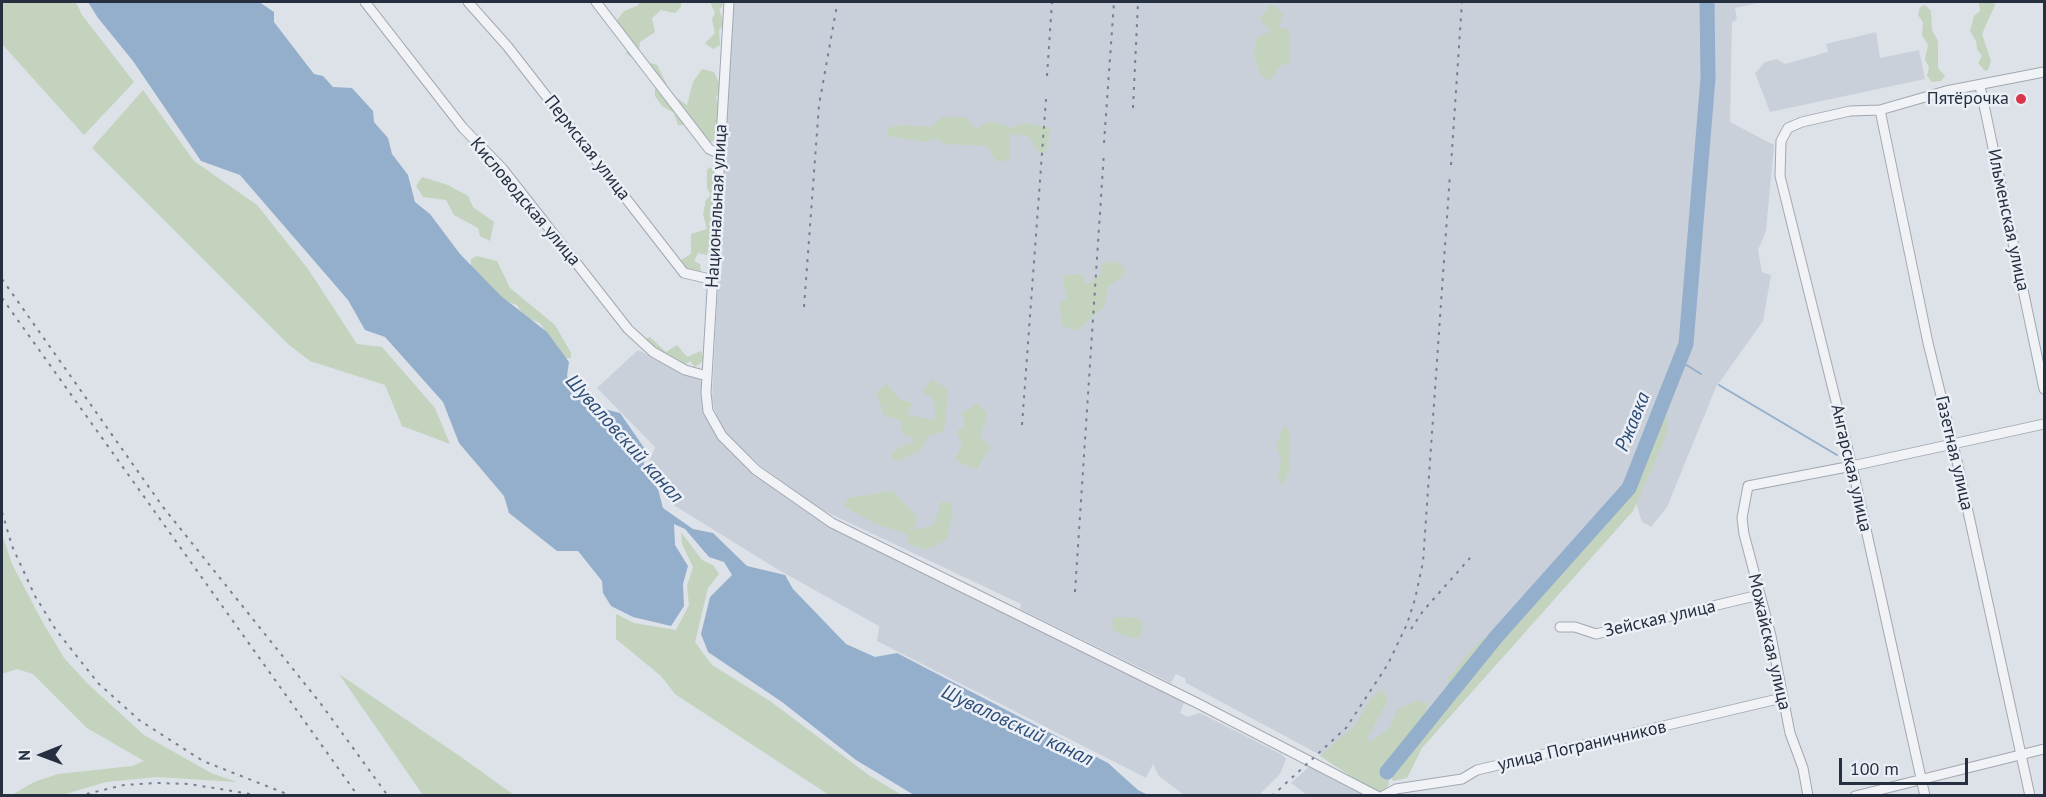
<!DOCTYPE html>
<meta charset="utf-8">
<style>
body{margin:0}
#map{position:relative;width:2046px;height:797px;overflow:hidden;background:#dde1e8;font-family:"PT Sans",sans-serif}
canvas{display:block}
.frame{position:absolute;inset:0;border:3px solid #252f40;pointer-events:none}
.north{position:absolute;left:12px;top:725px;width:60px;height:60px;-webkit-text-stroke:4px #ecf0f6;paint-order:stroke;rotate:269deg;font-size:16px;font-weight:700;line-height:24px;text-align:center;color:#252f40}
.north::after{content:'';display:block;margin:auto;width:21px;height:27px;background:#252f40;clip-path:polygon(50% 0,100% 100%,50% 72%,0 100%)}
.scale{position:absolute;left:1839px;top:758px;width:129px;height:27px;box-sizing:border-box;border:3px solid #252f40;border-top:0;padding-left:8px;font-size:18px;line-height:21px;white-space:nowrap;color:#252f40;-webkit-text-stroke:4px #ecf0f6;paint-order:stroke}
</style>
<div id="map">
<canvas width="2046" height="797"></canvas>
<div class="frame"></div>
<div class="north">N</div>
<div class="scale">100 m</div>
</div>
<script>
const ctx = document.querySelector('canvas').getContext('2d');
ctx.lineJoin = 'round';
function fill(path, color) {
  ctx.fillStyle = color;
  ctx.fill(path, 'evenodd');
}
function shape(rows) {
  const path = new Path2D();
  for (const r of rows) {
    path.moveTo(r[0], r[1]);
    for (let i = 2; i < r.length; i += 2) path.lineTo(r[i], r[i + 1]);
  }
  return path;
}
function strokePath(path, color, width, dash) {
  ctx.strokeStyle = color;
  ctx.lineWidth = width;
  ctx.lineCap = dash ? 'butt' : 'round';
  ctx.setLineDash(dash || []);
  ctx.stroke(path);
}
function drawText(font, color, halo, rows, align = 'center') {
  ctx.font = font + ' "PT Sans",sans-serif';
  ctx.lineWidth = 5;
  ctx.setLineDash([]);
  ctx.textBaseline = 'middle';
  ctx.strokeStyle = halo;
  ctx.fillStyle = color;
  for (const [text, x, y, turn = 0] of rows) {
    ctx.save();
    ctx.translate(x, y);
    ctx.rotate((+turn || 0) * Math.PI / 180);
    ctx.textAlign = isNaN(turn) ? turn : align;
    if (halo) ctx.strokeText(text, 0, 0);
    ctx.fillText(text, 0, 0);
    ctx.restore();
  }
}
fill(shape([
 [732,2,1762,2,1735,8,1737,20,1732,22,1730,122,1774,145,1766,231,1758,250,1762,272,1771,275,1763,321,1716,387,1667,507,1651,527,1642,522,1636,503,1382,788,1186,683,1185,678,1176,674,1171,683,1020,609,1021,604,818,508,761,466,731,439,720,425,712,401],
 [1876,32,1880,58,1919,50,1925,79,1770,112,1755,73,1765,62,1777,59,1785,64,1828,52,1826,44],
 [638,350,702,381,703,407,753,471,805,510,829,525,1185,701,1180,713,1188,717,1199,713,1204,715,1281,754,1286,759,1280,774,1259,795,1184,795,1159,776,1153,764,1146,778,877,641,879,626,777,569,672,504,646,471,655,447,597,388],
 [1312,764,1371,795,1307,795,1291,783]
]), '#cad0da');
fill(shape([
 [2,2,76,2,82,15,134,82,84,135,2,44],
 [639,2,681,2,681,7,675,13,661,10,652,18,655,32,640,42,639,50,632,58,626,53,632,39,616,33,612,27,624,11,639,5],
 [710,2,722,2,723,6,719,9,724,24,719,30,720,45,713,49,705,43,715,33,712,19,715,13],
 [1979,2,1994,2,1995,5,1982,34,1991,61,1988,70,1985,71,1978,63,1982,56,1977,49,1976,41,1970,31,1974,16,1980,11],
 [1271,4,1283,13,1279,28,1290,29,1290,63,1281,65,1269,81,1261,75,1254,55,1257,38,1270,31,1260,19],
 [1925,5,1931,11,1932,30,1938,41,1938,68,1945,76,1941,81,1932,82,1927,76,1929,68,1925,59,1928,45,1922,35,1923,22,1918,15,1920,7],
 [651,63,657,65,672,95,687,105,693,82,702,69,714,72,721,87,716,98,720,108,719,120,715,125,716,139,711,142,692,133,687,125,678,125,674,113,662,106,655,96,655,86,646,72],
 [143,90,194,161,257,205,308,269,357,344,382,347,435,408,450,444,402,426,385,385,310,361,288,344,92,148],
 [943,117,966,117,975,130,990,121,1012,128,1024,123,1051,128,1046,153,1038,153,1029,136,1010,134,1009,161,996,161,987,146,944,144,937,138,925,142,888,136,887,128,903,125,931,127],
 [710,167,715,173,713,226,707,255,698,253,694,261,700,264,701,272,689,271,681,260,691,254,691,234,707,229,703,214,706,200,711,195,707,188,707,170],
 [422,177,448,185,468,196,473,207,494,222,490,241,480,236,478,228,454,215,446,200,423,197,416,186],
 [477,256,497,261,510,288,555,325,571,353,571,358,563,358,540,323,524,317,517,305,503,300,471,267,471,259],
 [1116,261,1124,268,1123,277,1108,287,1104,307,1076,331,1063,327,1059,304,1067,298,1062,276,1081,274,1087,285,1101,274,1101,264],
 [650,337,666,352,677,345,687,357,701,351,704,360,695,367,690,361,679,369,638,342],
 [932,379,948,390,944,431,929,436,919,451,899,461,890,458,895,450,916,440,901,433,902,421,884,415,876,392,887,384,899,399,912,403,907,415,936,420,934,399,922,392],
 [978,403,987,414,980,437,990,447,976,470,955,460,962,445,957,431,965,426,962,413],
 [1668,414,1668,432,1633,511,1422,748,1407,778,1393,781,1389,773,1390,762,1448,694,1448,678,1479,641,1503,629,1583,540,1631,493,1656,425],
 [1284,425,1290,431,1289,470,1284,484,1277,481,1281,460,1276,446],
 [892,491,917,516,914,530,934,525,941,502,949,501,953,513,946,540,925,550,908,543,907,534,876,524,844,506,848,498],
 [681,532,702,560,713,565,719,574,708,588,695,642,712,665,770,701,870,776,902,795,829,795,675,694,661,676,616,639,616,614,634,623,676,630,689,605,687,586,693,567,682,544],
 [2,534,12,564,42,621,64,658,89,685,144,735,211,773,237,782,157,777,106,782,62,795,12,795,34,782,58,774,132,766,144,761,87,728,33,674,17,669,2,674],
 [1115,617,1139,618,1143,624,1140,637,1130,638,1113,630,1112,621],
 [339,674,461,757,514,795,423,795],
 [1382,690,1388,699,1367,739,1370,742,1389,729,1398,709,1418,700,1428,703,1425,716,1386,763,1389,785,1383,791,1375,792,1320,756,1355,725,1373,696]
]), '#c3d3bd');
fill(shape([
 [88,2,259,2,274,12,274,22,314,74,323,76,333,87,352,88,373,111,374,122,388,138,392,154,408,175,415,202,430,214,460,254,501,296,547,332,569,362,567,376,570,382,582,385,601,408,620,413,647,452,642,470,658,489,663,508,693,529,713,533,747,566,785,575,793,589,846,644,875,657,897,653,1108,763,1138,790,1148,795,914,795,856,760,782,702,708,652,701,634,710,597,732,575,724,562,709,557,685,529,674,524,675,545,688,566,683,584,684,606,671,626,633,617,611,606,603,593,602,581,578,551,557,551,509,513,504,496,459,443,443,402,385,337,365,330,348,300,240,175,201,161,133,61,98,18]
]), '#94afcc');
strokePath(shape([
 [1680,361,1701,374],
 [1719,385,1837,455]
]), '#94afcc', 2);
strokePath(shape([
 [1387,772,1497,636,1629,488,1686,344,1708,78,1707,2]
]), '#94afcc', 15);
const street = shape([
 [365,2,463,128,502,168,628,329,653,352,685,370,707,376],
 [468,2,508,47,684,273,714,280],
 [596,2,709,149,720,154],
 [729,2,706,393,708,411,722,436,756,470,832,523,1197,703,1377,796],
 [1980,86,2044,389],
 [1880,110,1928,343,1957,461,2030,796],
 [1560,627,1575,627,1596,634,1759,595],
 [1383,796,1396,789,1462,779,1477,770,1782,698],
 [1808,796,1803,768,1790,733,1771,636,1744,534,1742,518,1748,486,1852,466,2044,424],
 [1855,796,2044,749],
 [1925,796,1852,466,1780,176,1781,141,1788,128,1802,122,1850,111,1880,110,1946,91,2044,72]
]);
strokePath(street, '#a2a8b2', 11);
strokePath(street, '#f0f2f6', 9);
strokePath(shape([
 [1047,76,1052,2],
 [1133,108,1138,2],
 [1104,143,1114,2],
 [1451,165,1462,2],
 [2,279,163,507,321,704,388,796],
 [2,298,358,796],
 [804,307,819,105,837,5],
 [1022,425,1046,99],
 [2,512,12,546,35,596,56,630,98,683,139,720,203,761,292,796],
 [1075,592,1104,152],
 [1411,629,1423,611,1470,558],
 [78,796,124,785,157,783,189,784,263,796],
 [1272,796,1346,728,1388,664,1407,624,1415,599,1423,562,1450,174]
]), '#758093', 2, [3, 6]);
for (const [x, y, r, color] of [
 [2021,99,6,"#da354d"]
]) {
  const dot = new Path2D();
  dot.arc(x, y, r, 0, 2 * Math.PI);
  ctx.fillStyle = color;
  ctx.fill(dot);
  strokePath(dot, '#ecf0f6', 2);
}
drawText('18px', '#252f40', '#ecf0f6', [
 ["Пятёрочка",2009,99]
], 'right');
drawText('18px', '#252f40', '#ecf0f6', [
 ["Пермская улица",587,148,52],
 ["Кисловодская улица",525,202,50],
 ["Национальная улица",717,206,-87],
 ["Ильменская улица",2008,220,78],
 ["Газетная улица",1954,453,77],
 ["Ангарская улица",1851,468,77],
 ["Зейская улица",1660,619,-13],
 ["Можайская улица",1769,642,77],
 ["улица Пограничников",1582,746,-13]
]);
drawText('italic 20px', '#2b4d78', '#ecf0f6', [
 ["Ржавка",1633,422,-68],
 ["Шуваловский канал",624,439,48],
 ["Шуваловский канал",1017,726,25]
]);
</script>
